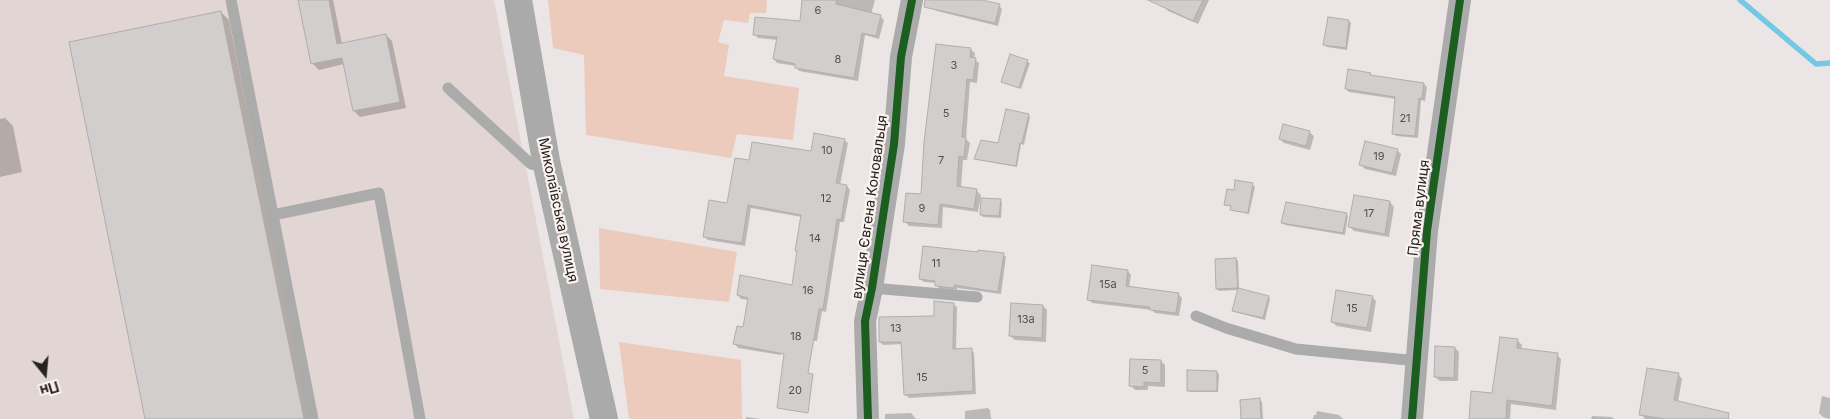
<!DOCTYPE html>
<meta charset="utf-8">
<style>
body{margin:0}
#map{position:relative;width:1830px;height:419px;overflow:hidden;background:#ebe6e5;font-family:Inter,sans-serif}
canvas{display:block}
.north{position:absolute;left:20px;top:349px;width:50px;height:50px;-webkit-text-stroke:4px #fbf3ef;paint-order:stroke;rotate:163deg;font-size:14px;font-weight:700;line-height:20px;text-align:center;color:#262221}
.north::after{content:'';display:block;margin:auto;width:18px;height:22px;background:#262221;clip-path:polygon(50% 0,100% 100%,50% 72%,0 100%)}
</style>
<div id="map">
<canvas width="1830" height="419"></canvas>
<div class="north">Пн</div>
</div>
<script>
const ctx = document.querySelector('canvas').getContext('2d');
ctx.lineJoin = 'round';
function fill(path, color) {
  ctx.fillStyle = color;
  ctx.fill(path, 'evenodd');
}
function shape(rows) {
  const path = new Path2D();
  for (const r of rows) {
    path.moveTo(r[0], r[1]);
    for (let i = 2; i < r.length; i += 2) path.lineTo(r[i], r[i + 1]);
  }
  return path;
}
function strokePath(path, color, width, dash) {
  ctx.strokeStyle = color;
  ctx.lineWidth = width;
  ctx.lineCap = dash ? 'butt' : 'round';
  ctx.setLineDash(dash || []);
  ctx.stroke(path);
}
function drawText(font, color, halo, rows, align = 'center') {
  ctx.font = font + ' Inter,sans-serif';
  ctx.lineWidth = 4.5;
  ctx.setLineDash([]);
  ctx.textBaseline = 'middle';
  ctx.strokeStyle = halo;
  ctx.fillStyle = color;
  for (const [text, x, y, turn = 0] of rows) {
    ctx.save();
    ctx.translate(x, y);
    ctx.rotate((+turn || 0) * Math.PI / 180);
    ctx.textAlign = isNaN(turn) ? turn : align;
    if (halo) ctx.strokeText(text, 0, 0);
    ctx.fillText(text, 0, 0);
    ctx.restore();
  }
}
fill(shape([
 [0,0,494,0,574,419,0,419]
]), '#e1d6d3');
fill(shape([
 [548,0,767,0,766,13,750,13,748,23,724,20,718,42,729,45,724,76,799,88,793,140,737,134,731,158,586,135,584,55,553,48],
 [599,228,737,252,729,302,600,289],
 [619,342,741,360,742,419,629,419]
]), '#eccabc');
fill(shape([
 [299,0,333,0,342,44,386,35,392,41,406,108,360,117,354,111,344,64,319,70,312,63],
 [804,0,875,0,871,14,880,16,884,20,879,39,865,35,858,81,799,71,796,66,777,63,774,59,778,40,758,38,755,35,801,23],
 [936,0,977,0,999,5,1002,9,998,26,937,11,934,8],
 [1167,0,1209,0,1198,24,1168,11,1164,6],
 [221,12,229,20,309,419,146,419],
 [1349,21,1351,23,1347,50,1327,47,1325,45],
 [970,49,975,53,974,59,979,63,977,83,970,82,966,139,970,143,967,160,963,160,961,188,976,190,981,195,978,212,943,207,942,228,909,226,905,222,922,195],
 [1011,56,1030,63,1021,89,1002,81],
 [1370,74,1373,77,1424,84,1427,87,1425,101,1421,100,1418,138,1396,136,1393,133,1396,99,1349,92,1346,89],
 [1028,115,1030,117,1024,145,1021,144,1017,167,978,160,976,159,999,145],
 [5,118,13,126,22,172,0,177,0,119],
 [1309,132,1314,136,1310,150,1284,143,1280,139],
 [844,140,848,143,840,185,847,186,850,190,844,222,840,222,826,312,822,311,817,341,783,338,781,355,738,348,735,344,744,329,749,300,741,299,738,295,793,286,798,253,796,251,802,217,751,208,745,246,708,240,705,237,728,204,750,162,812,152],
 [1397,150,1401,154,1396,176,1365,169,1361,165],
 [1253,185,1255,187,1249,214,1233,211,1232,207,1225,204,1235,191],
 [1000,201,1002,202,1001,218,983,217,981,215],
 [1390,202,1394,207,1389,237,1354,231,1350,227],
 [1346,214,1348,216,1345,235,1285,225,1283,223],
 [1003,254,1006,257,1001,294,957,288,957,290,939,289,936,283,924,282,920,279],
 [1236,259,1238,261,1239,290,1268,297,1270,299,1265,320,1235,312,1233,310,1238,290,1219,291,1217,289],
 [1128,271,1131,275,1129,288,1178,294,1182,298,1179,316,1155,313,1152,310,1092,303,1089,299],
 [1372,297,1376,301,1371,332,1337,326,1332,322],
 [953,304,957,307,956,350,971,350,974,353,976,394,909,398,906,395,903,344,883,345,880,342,935,317],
 [1043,306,1047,310,1046,342,1015,340,1010,336],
 [1518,341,1522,345,1521,350,1557,355,1561,359,1556,410,1511,404,1510,419,1470,419,1493,394],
 [1455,348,1459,352,1458,381,1440,381,1435,377],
 [1161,361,1165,365,1165,387,1148,386,1148,390,1135,390,1131,386],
 [1217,372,1219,374,1218,392,1190,392,1188,390],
 [1678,374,1682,379,1678,402,1726,414,1730,419,1645,419,1641,414],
 [1822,396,1830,398,1830,419,1823,417,1819,413],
 [1260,400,1262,402,1263,419,1242,419],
 [988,408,990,410,991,419,965,419,965,411],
 [1317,411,1339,415,1343,419,1313,419,1314,415,1316,415],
 [911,413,916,419,885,419,885,414],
 [1592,416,1612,417,1614,419,1591,419],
 [746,417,761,419,746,419]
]), '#0003');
strokePath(shape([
 [1740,0,1816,64,1830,63]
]), '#73c9e4', 5.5);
const building = shape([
 [298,0,329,0,337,44,386,34,400,102,353,111,342,58,311,64,298,0],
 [802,0,837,0,836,4,881,15,876,36,862,33,854,78,795,68,795,64,773,59,777,37,753,35,755,17,800,21,802,0],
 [925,0,982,0,1000,4,995,23,924,7,925,0],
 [1148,0,1203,0,1193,21,1148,0],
 [221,11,304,419,145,419,69,42,221,11],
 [1328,17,1349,20,1346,48,1323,45,1328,17],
 [936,44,971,48,970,57,976,58,973,80,967,79,962,137,966,137,964,157,959,156,957,186,977,189,974,209,940,204,938,225,903,222,906,193,921,194,924,142,936,44],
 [1010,54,1028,60,1019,88,1001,82,1010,54],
 [1348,69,1371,73,1370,75,1424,83,1422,99,1419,98,1415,136,1392,134,1395,97,1345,89,1348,69],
 [1006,109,1029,114,1022,143,1020,143,1016,166,974,159,981,140,998,143,1006,109],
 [1283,124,1310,131,1306,146,1279,139,1283,124],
 [814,133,845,139,836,183,847,185,841,220,837,219,823,309,819,309,808,373,813,374,808,413,777,408,784,354,733,344,737,326,743,327,748,298,737,295,740,275,792,285,797,251,795,251,801,215,748,205,742,243,703,237,709,200,727,203,735,158,749,160,752,142,811,151,814,133],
 [1365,141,1398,149,1392,173,1359,165,1365,141],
 [1235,180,1253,183,1248,213,1230,210,1231,206,1224,205,1227,189,1234,190,1235,180],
 [1354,195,1390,201,1385,234,1348,227,1354,195],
 [981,198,1001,199,999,216,980,215,981,198],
 [1286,202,1347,213,1343,233,1281,223,1286,202],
 [923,246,978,252,978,250,1004,253,998,292,954,285,954,288,935,286,935,281,919,279,923,246],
 [1236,258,1238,288,1216,289,1215,259,1236,258],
 [1092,265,1128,270,1126,286,1179,293,1176,313,1150,310,1150,307,1087,300,1092,265],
 [1238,288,1269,296,1263,318,1232,311,1238,288],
 [1336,290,1373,296,1367,328,1331,322,1336,290],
 [934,301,954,303,953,349,972,348,973,391,904,395,901,342,879,342,879,317,934,316,934,301],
 [1011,303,1043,305,1042,338,1009,336,1011,303],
 [1500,337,1518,339,1517,348,1558,353,1552,406,1507,400,1506,419,1469,419,1471,391,1492,393,1500,337],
 [1435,346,1455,347,1454,378,1434,377,1435,346],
 [1130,359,1161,360,1161,383,1144,382,1144,387,1129,386,1130,359],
 [1647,368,1679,373,1674,400,1729,413,1728,419,1666,419,1639,415,1647,368],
 [1187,370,1217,371,1217,391,1187,391,1187,370],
 [1260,398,1261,419,1241,419,1240,400,1260,398]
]);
fill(building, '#d2cecd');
strokePath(building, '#b1adac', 1);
strokePath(shape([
 [231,0,313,419],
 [448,88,531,164,547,167],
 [273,215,379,193,420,419],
 [872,288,977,297],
 [1196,316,1226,328,1296,349,1418,361]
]), '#ababab', 11);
strokePath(shape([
 [868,419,865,321,872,288,894,144,901,57,912,0],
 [1412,419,1427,231,1460,0]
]), '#ababab', 22);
strokePath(shape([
 [518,0,546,161,604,419]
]), '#aaa', 28);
strokePath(shape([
 [868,419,865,321,872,288,894,144,901,57,912,0],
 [1412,419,1427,231,1460,0]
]), '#1b5e20', 8);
drawText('11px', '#524e4d', null, [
 ["6",818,11],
 ["8",838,60],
 ["3",954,66],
 ["5",946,114],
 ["21",1405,119],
 ["10",827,151],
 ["19",1379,157],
 ["7",941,161],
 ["12",826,199],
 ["9",922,209],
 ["17",1369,214],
 ["14",815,239],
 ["11",936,264],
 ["15а",1108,285],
 ["16",808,291],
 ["15",1352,309],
 ["13а",1026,320],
 ["13",896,329],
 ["18",796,337],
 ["5",1145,371],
 ["15",922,378],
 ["20",795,391]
]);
drawText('14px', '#262221', '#fbf3ef', [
 ["вулиця Євгена Коновальця",870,207,-82],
 ["Пряма вулиця",1419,208,-83],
 ["Миколаївська вулиця",558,210,78]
]);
</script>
